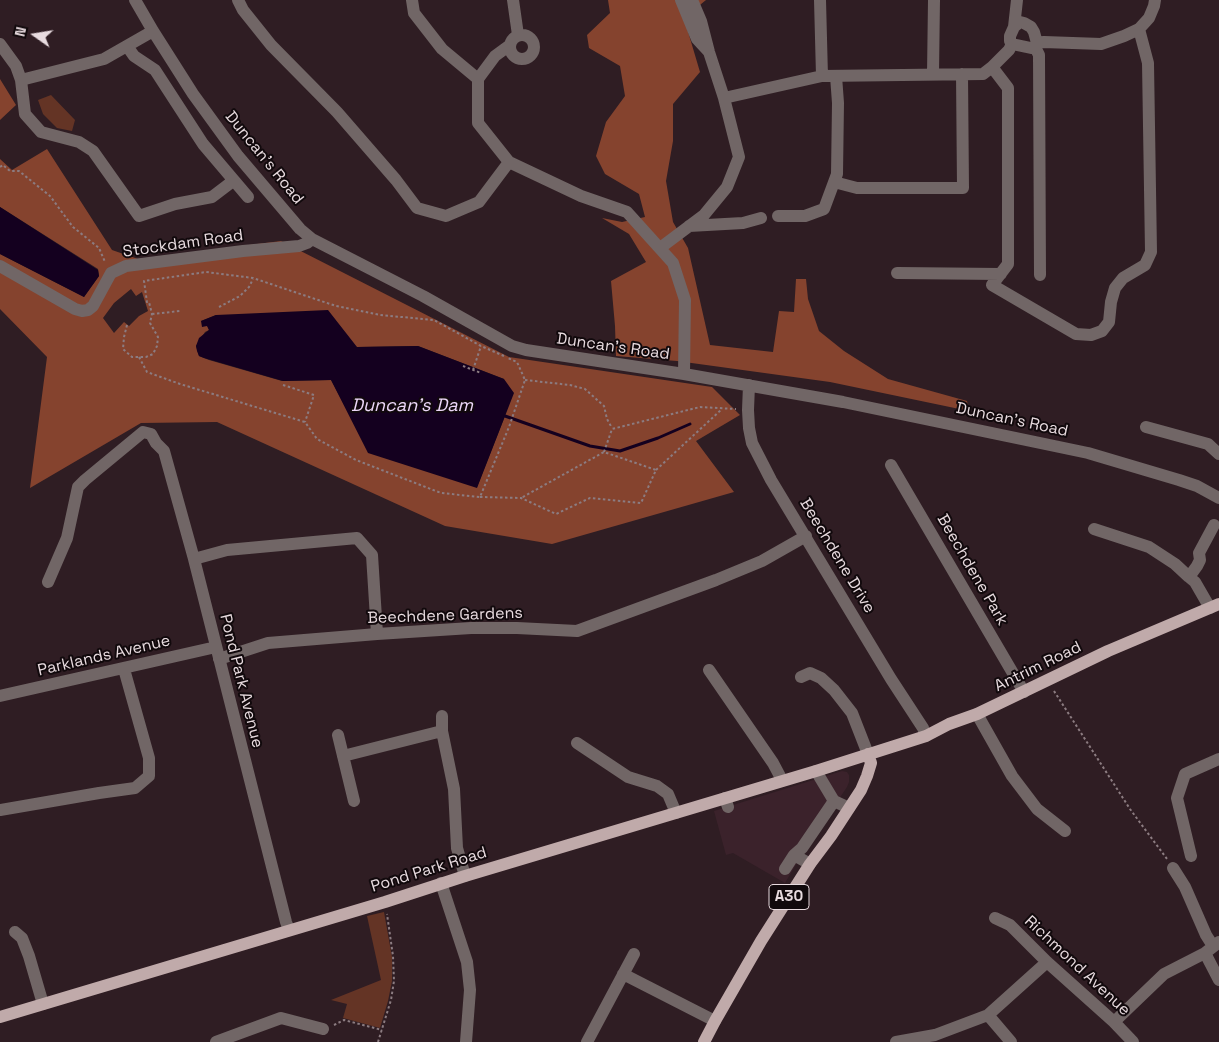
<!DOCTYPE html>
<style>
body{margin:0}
#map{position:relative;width:1219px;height:1042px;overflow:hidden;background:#2f1d23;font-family:"Space Grotesk",sans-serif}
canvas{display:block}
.north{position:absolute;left:10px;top:10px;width:50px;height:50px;-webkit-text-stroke:4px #11090c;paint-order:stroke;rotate:283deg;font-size:14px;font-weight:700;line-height:20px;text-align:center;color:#e8dbdf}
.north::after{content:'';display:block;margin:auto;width:18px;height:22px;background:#e8dbdf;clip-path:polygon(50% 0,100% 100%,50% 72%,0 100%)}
</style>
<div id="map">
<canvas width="1219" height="1042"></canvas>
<div class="north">N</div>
</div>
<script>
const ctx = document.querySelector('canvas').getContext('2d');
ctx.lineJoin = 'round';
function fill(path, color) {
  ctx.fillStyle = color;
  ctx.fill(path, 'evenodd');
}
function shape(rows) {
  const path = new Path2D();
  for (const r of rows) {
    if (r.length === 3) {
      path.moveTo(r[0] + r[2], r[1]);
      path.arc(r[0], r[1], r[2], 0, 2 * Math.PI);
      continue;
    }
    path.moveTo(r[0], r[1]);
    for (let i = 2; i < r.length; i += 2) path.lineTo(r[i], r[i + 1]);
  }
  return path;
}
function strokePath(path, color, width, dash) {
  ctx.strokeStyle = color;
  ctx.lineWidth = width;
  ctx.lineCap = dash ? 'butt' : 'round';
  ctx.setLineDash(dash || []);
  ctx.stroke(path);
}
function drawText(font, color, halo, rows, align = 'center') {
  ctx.font = font + ' "Space Grotesk",sans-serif';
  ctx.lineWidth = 4;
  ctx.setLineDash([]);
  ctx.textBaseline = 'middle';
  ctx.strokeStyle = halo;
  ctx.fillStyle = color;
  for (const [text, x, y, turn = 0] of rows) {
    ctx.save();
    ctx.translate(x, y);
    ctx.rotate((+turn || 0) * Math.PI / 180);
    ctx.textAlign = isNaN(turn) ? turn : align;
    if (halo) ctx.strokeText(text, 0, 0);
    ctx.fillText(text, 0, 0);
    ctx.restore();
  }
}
fill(shape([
 [842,771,847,772,849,775,849,782,847,787,804,851,785,883,733,853,726,855,714,811]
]), '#3b222b');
fill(shape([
 [51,95,75,120,72,131,57,128,43,114,38,100],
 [384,912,392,957,392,981,388,1001,380,1028,343,1018,347,1004,331,1000,381,980,367,916]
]), '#643425');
fill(shape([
 [608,0,706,0,684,18,700,72,673,104,673,141,666,181,673,222,688,248,710,345,773,352,779,311,794,312,796,279,806,279,808,299,819,331,844,351,888,379,967,401,969,411,830,382,677,361,616,356,615,326,611,281,646,262,629,234,602,218,622,222,645,217,639,194,605,174,596,156,606,122,625,96,620,66,589,48,587,35,610,13],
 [0,79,16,105,0,120],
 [47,149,112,250,138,259,281,241,509,357,712,387,740,415,696,441,734,492,552,544,445,526,217,422,141,423,30,488,47,357,0,309,0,254,84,297,99,276,98,269,0,207,0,159,12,170],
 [131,289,136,296,142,292,148,311,139,316,129,326,124,322,114,333,103,318,114,303],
 [216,315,220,315,357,347,418,346,504,379,505,416,477,487,346,408,331,380,282,381,209,360,199,356,196,346,205,332,209,330,207,325,201,321]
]), '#85432e');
fill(shape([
 [0,207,98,270,99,276,84,297,0,254],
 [328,310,357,347,418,346,504,379,514,393,477,488,368,453,331,380,283,381,204,358,199,356,197,351,196,346,199,338,209,330,207,326,202,327,201,321,216,315]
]), '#14001f');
strokePath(shape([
 [505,416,590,446,620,451,658,438,690,424]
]), '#14001f', 3);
strokePath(shape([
 [0,167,3,165,10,171,19,171,50,196,73,227,99,248,105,262],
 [219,307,240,296,249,287,253,279],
 [152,314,180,311],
 [127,325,124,337,123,349,132,357,146,357,153,354,157,346,158,337,150,323,152,314,149,302,147,302,144,281,206,272,253,278,336,306,380,315,434,320,481,346,504,356],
 [139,357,147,372,180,384,305,422,317,439,356,460,441,493,480,497,509,427,525,380,517,362,508,358],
 [463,366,481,373],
 [473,370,481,346],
 [525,380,570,385,585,389,604,406,607,419,612,428],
 [283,385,314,395,305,422],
 [604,452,612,429,700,407,736,409],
 [656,470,722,409],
 [480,497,521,498,556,514,590,498,641,503,656,470,604,452,521,498],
 [1054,691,1130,809,1167,859],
 [334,1025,344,1020,382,1030],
 [378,1042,391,1000,394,981,393,956,387,914]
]), '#8c7c81', 2, [2.5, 2.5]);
strokePath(shape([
 [135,0,153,31,193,94,238,156,300,229,312,239,423,296,512,346,526,350,684,374,843,402,1045,444,1088,453,1179,480,1197,486,1219,498],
 [238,0,243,10,271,45,337,112,396,180,417,208,446,216,479,202,509,162],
 [412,0,414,13,442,49,478,79,478,123,509,162,581,196,627,212,673,263,685,300,684,374],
 [513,0,518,35],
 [681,0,697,39,709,52],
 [820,0,822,76],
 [1014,27,1017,0],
 [522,47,12],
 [1037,43,1034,32,1031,27,1024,23,1020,22,1014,27,1010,36,1010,41,1012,44,1031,48,1035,47,1037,43,1044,42,1101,44,1124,36,1139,29,1149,18,1154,6,1155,0],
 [0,44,16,66,21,80,25,114,41,132,79,142,93,151,139,216,175,204,212,197,233,181],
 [127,46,134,56,155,70,203,144,248,197],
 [1035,47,1039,55,1040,275],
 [992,67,1008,88,1008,264,992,285,1076,334,1091,335,1102,331,1109,322,1111,302,1115,288,1123,278,1145,265,1151,252,1148,63,1139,29],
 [933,74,934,0],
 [478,79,495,56,510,45],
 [21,80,104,59,153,31],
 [724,98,822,76,983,74,992,67,1009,50,1012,44],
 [834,182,857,188,963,188,962,74],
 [778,216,805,216,824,209,837,174,838,103,836,76],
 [689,226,743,223,761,218],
 [660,248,704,215,727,187,739,157,724,98,709,52,701,21,692,0],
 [0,266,75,309,82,311,88,310,93,306,111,273,126,266,243,251,299,246,307,243,312,239],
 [897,273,1001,274],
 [749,385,748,410,749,428,752,443,771,480,891,679,923,728,926,736],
 [1146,427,1208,444,1219,454],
 [891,465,1024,692],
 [1094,529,1149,547,1175,564,1189,577,1195,582,1210,608],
 [194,559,227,550,357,538,372,555,377,634],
 [1189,577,1197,566,1200,560,1199,553,1214,525],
 [48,582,67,538,78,487,85,480,143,432,151,434,156,443,164,451,194,559,286,922,289,930],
 [219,659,268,643,377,634,471,628,517,628,577,631,716,580,762,561,806,536],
 [709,670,773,763,782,780],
 [801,677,810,673,821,678,834,690,852,713,868,754],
 [0,696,216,647],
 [977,714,1012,776,1037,809,1065,831],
 [442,716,442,731,454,789,457,848,465,876],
 [338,735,354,801],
 [577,743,628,777,657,786,668,794,676,813],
 [343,756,442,731],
 [816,771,834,801,849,808],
 [725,798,728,807],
 [0,810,99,793,135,788,149,776,149,758,124,669],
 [794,855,802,848,834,801],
 [1191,856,1177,798,1185,774,1219,759],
 [1173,868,1185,887,1206,935,1213,946],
 [785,869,794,855,810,864],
 [441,883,467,962,470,990,466,1042],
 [995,918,1010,925,1047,962,1114,1022,1133,1042],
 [15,932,22,938,29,956,43,1004],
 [1205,953,1219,980],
 [623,974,715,1021],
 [988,1015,1011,1042],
 [1114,1022,1164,974,1205,953,1219,942],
 [216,1042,281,1018,323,1029],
 [587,1042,634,954],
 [896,1042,935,1035,988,1015,1047,962]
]), '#716666', 12);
strokePath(shape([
 [0,1017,385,902,465,876,816,771,926,736,949,724,977,714,1108,651,1219,604],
 [704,1042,715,1021,761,941,810,864,831,836,861,790,867,776,871,763,868,754]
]), '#c0aaaa', 12);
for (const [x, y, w] of [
 [789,897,40]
]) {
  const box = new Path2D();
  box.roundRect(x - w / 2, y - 12.5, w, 25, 4);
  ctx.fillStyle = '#11090c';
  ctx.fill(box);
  strokePath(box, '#e8dbdf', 1);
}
drawText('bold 15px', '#e8dbdf', null, [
 ["A30",789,897]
]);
drawText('16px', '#e8dbdf', '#11090c', [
 ["Duncan's Road",264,158,51],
 ["Stockdam Road",183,244,-8],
 ["Duncan's Road",613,347,8],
 ["Duncan's Road",1012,420,12],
 ["Beechdene Drive",837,556,59],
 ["Beechdene Park",972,570,60],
 ["Beechdene Gardens",445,616,-2],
 ["Parklands Avenue",104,656,-13],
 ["Antrim Road",1038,667,-26],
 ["Pond Park Avenue",241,681,76],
 ["Pond Park Road",429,870,-17],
 ["Richmond Avenue",1077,966,43]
]);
drawText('italic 18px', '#ecd7f8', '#11090c', [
 ["Duncan's Dam",412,406]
]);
</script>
